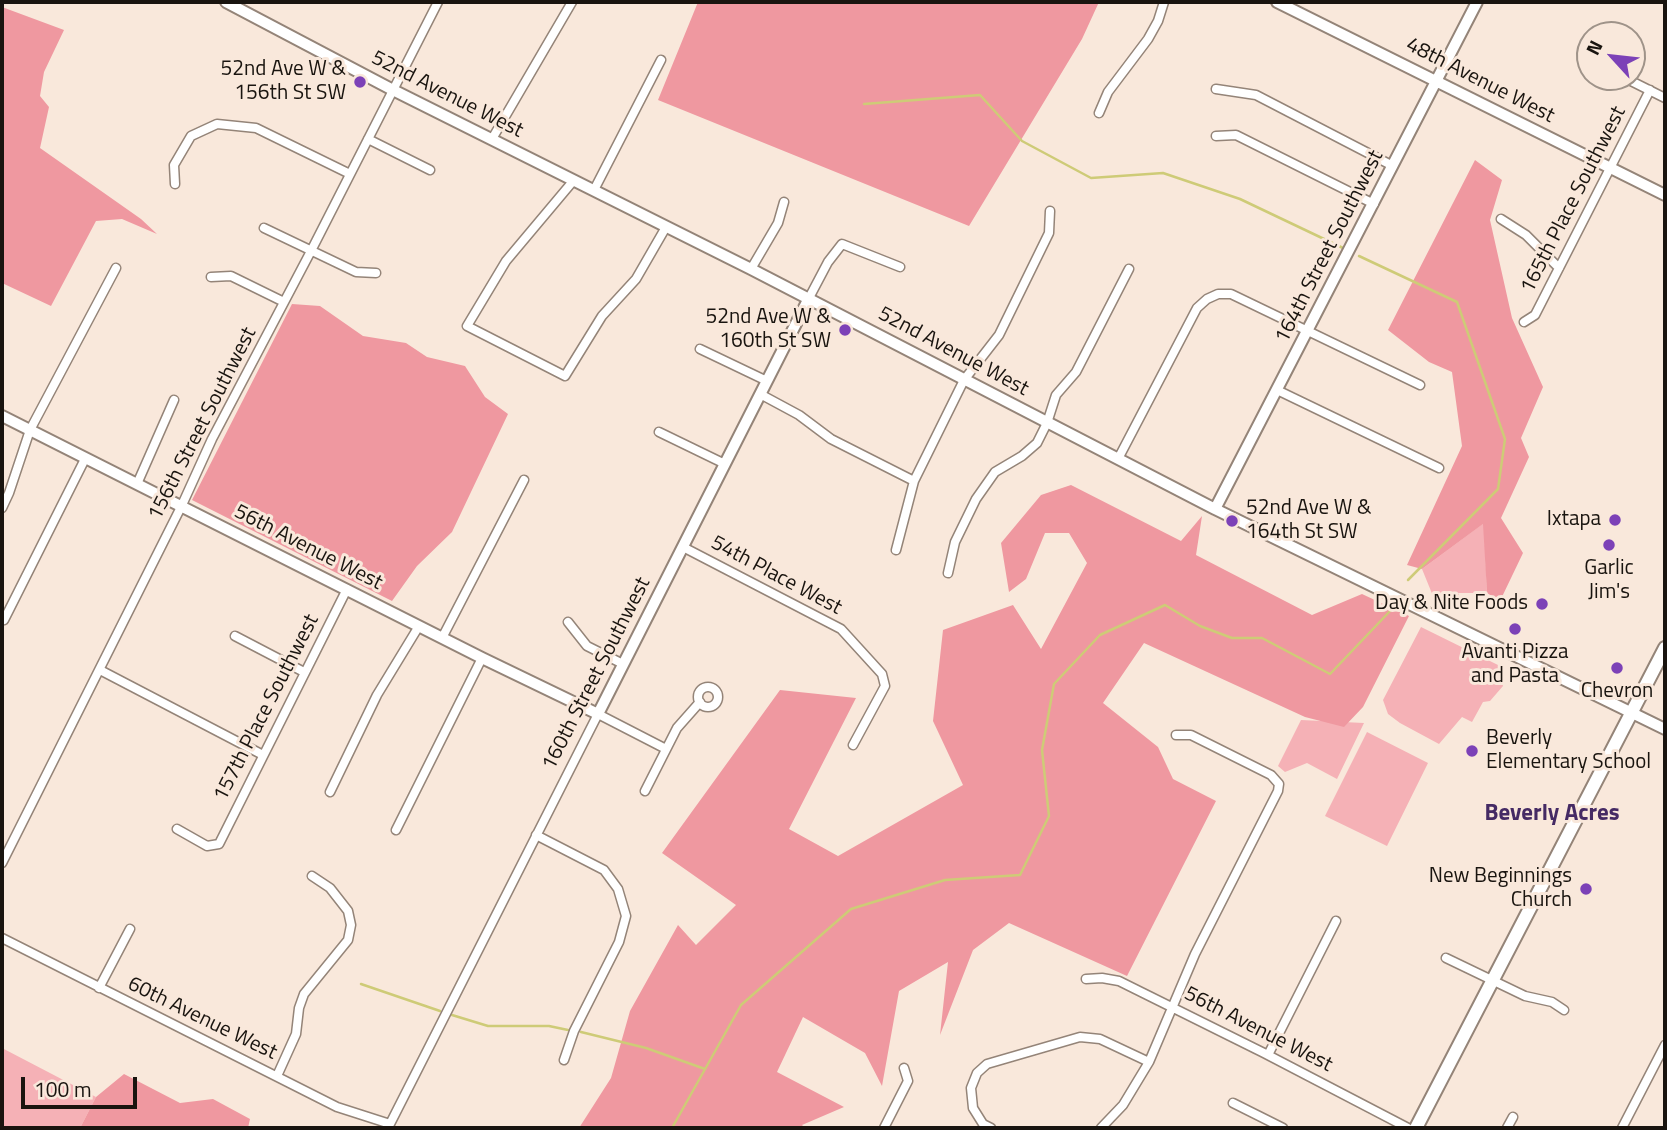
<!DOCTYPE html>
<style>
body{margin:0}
#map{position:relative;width:1667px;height:1130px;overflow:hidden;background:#f9e8db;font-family:"Titillium Web",sans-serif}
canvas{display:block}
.frame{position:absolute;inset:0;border:4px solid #19140f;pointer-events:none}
.north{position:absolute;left:1576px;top:21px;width:70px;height:70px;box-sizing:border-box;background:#f9e8db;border:2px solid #9f9389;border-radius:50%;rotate:297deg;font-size:19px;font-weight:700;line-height:28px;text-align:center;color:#19140f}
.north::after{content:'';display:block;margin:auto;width:24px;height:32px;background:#7c41b7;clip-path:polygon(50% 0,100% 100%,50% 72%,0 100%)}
.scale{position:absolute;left:21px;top:1077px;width:116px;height:32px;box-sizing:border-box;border:4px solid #19140f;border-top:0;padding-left:9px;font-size:21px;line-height:24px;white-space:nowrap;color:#19140f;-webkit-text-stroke:5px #f9e8db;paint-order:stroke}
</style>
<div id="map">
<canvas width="1667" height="1130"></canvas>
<div class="frame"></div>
<div class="north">N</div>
<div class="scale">100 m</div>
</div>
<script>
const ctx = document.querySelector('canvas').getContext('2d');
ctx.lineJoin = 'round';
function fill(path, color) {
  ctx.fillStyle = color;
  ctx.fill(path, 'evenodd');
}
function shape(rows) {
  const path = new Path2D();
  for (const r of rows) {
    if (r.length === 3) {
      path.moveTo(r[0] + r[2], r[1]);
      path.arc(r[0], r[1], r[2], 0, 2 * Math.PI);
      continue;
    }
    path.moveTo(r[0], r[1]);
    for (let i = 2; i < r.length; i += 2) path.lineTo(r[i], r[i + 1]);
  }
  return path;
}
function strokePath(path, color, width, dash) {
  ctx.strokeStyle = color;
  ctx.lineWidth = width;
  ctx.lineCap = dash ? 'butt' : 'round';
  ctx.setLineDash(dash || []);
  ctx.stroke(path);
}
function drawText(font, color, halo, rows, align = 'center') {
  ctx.font = font + ' "Titillium Web",sans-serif';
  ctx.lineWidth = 6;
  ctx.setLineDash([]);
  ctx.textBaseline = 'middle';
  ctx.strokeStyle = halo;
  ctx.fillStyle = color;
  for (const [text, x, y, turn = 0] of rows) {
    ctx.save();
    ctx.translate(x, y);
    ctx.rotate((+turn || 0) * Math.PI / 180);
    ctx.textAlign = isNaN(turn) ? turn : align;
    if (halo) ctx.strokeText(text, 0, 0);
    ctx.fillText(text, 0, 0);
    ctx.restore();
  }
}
fill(shape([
 [1484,523,1487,593,1458,593,1467,610,1433,596,1422,569],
 [1421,627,1498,665,1503,686,1490,701,1483,702,1472,722,1462,717,1439,744,1400,723,1388,714,1383,700],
 [1301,720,1364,723,1337,779,1307,763,1285,772,1278,766],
 [1367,732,1428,763,1387,846,1325,816],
 [2,1048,96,1097,80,1128,2,1128]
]), '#f5b1b6');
fill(shape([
 [698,2,1099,2,1082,39,969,226,658,100],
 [2,7,64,30,44,72,40,96,49,107,40,148,141,219,157,234,122,219,96,221,51,306,2,283],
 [1475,160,1502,180,1490,220,1512,318,1543,387,1521,438,1529,457,1501,518,1523,553,1500,601,1487,593,1483,524,1422,569,1407,565,1462,446,1452,372,1429,362,1388,330],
 [292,304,320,306,363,336,406,343,427,357,465,366,485,397,508,414,452,532,417,566,392,601,192,500],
 [1071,485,1181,541,1202,516,1196,555,1312,615,1362,594,1409,616,1363,707,1344,727,1305,717,1144,643,1103,703,1158,747,1173,779,1216,801,1127,976,1009,923,973,950,940,1035,948,962,899,991,882,1086,865,1053,803,1017,777,1072,844,1107,802,1125,805,1128,579,1128,611,1078,630,1011,678,925,696,945,736,905,662,853,780,690,856,698,789,829,838,856,963,785,933,721,943,630,1013,605,1041,649,1087,563,1069,533,1045,533,1026,579,1009,592,1001,543,1041,495],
 [124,1074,180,1103,213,1099,250,1119,248,1128,80,1128,96,1097]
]), '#ef98a0');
strokePath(shape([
 [864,104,980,95,1022,141,1091,178,1163,173,1240,199,1343,248],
 [1359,256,1457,302,1505,439,1498,489,1408,580],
 [361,984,440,1011],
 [452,1015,488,1026,549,1026,568,1030],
 [581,1032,646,1048,705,1069],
 [672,1128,741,1005,851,909,945,880,1020,875,1049,816,1042,750,1054,684,1100,635,1165,605,1200,626,1232,638,1262,638,1330,674,1392,609]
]), '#cecb77', 2.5);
const minor = shape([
 [1623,77,1665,98],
 [1216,89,1256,95,1393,166],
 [1099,113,1108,92,1148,39,1158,21,1164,2],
 [1216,136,1236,135,1374,204],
 [368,139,430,170],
 [492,139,572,2],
 [574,180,506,261,467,326,565,376,602,316,636,279,666,227],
 [175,184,174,165,191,136,217,124,256,128,350,174],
 [594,190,661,60],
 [1501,219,1526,235,1559,268],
 [264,228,356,272,376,273],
 [751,269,778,223,784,202],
 [211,277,231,276,284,302],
 [809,298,828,262,842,244,900,267],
 [1524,322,1535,315,1650,90],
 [700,349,767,381],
 [1277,390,1439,468],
 [760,394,799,415,831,439,914,481],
 [659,432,725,464],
 [1118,459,1197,308,1207,299,1218,294,1231,294,1420,385],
 [137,484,174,400],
 [2,508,9,493,30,430,116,268],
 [683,547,841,629,882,674,885,686,853,745],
 [896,550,914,481,964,380,999,335,1049,233,1050,211],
 [948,573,955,542,976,499,995,472,1022,456,1037,443,1047,423,1056,395,1076,372,1129,269],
 [4,620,85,459],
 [568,622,587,646,623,664],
 [235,636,304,672],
 [442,638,524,480],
 [100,670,263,755],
 [708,697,10],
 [645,791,677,728,700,702],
 [330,792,377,695,419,626],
 [177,829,207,846,219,844,347,589],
 [396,830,482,658],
 [536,835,604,870,618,889,626,916,619,942,574,1031,564,1060],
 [2,863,182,505,212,439,311,251,438,2],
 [2,938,337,1107,390,1124,598,714,666,749],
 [1446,958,1525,996,1552,1002,1564,1010],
 [1086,979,1102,978,1119,981,1264,1053,1408,1128],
 [99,988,130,929],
 [1268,1055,1336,921],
 [277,1076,296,1034,299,1008,304,994,348,940,351,925,348,911,330,888,312,876],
 [1233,1103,1283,1128],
 [884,1128,908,1081,904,1068],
 [991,1128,983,1124,973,1108,971,1088,977,1073,987,1064,1080,1037,1100,1039,1149,1062],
 [1101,1128,1123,1105,1149,1062,1195,954,1278,791,1279,784,1271,775,1191,735,1176,735],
 [1507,1128,1513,1117],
 [1622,1128,1665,1045]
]);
const tertiary = shape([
 [226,2,393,90,751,269,1215,509,1665,729],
 [1277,2,1665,195],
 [2,416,482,658,598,714,809,298],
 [1215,509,1477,2]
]);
const secondary = shape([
 [1416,1128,1665,648]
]);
strokePath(minor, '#948478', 11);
strokePath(tertiary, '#948478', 14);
strokePath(secondary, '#948478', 16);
strokePath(minor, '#fff', 8);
strokePath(tertiary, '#fff', 10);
strokePath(secondary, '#fff', 12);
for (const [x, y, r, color] of [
 [360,82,7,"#7c41b7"],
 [845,330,7,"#7c41b7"],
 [1615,520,7,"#7c41b7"],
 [1232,521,7,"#7c41b7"],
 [1609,545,7,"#7c41b7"],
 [1542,604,7,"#7c41b7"],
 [1515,629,7,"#7c41b7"],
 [1617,668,7,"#7c41b7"],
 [1472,751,7,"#7c41b7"],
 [1586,889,7,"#7c41b7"]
]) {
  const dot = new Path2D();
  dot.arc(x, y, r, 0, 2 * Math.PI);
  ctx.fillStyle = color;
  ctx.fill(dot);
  strokePath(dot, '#f9e8db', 2.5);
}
drawText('21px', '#19140f', '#f9e8db', [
 ["52nd Ave W &",346,70],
 ["156th St SW",346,94],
 ["52nd Ave W &",831,318],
 ["160th St SW",831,342],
 ["52nd Ave W &",1246,509,"left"],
 ["164th St SW",1246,533,"left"],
 ["Ixtapa",1601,520],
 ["Garlic",1609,569,"center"],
 ["Jim's",1609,593,"center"],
 ["Day & Nite Foods",1528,604],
 ["Avanti Pizza",1515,653,"center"],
 ["and Pasta",1515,677,"center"],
 ["Chevron",1617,692,"center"],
 ["Beverly",1486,739,"left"],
 ["Elementary School",1486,763,"left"],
 ["New Beginnings",1572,877],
 ["Church",1572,901]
], 'right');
drawText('21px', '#19140f', '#f9e8db', [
 ["48th Avenue West",1480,81,27],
 ["52nd Avenue West",447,95,27],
 ["165th Place Southwest",1574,200,-63],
 ["164th Street Southwest",1330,247,-63],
 ["52nd Avenue West",953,352,28],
 ["156th Street Southwest",203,424,-63],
 ["56th Avenue West",308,548,27],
 ["54th Place West",776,576,28],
 ["160th Street Southwest",597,674,-63],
 ["157th Place Southwest",267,708,-63],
 ["60th Avenue West",202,1019,26],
 ["56th Avenue West",1258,1030,27]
]);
drawText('bold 23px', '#452a64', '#f9e8db', [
 ["Beverly Acres",1552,814]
]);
</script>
